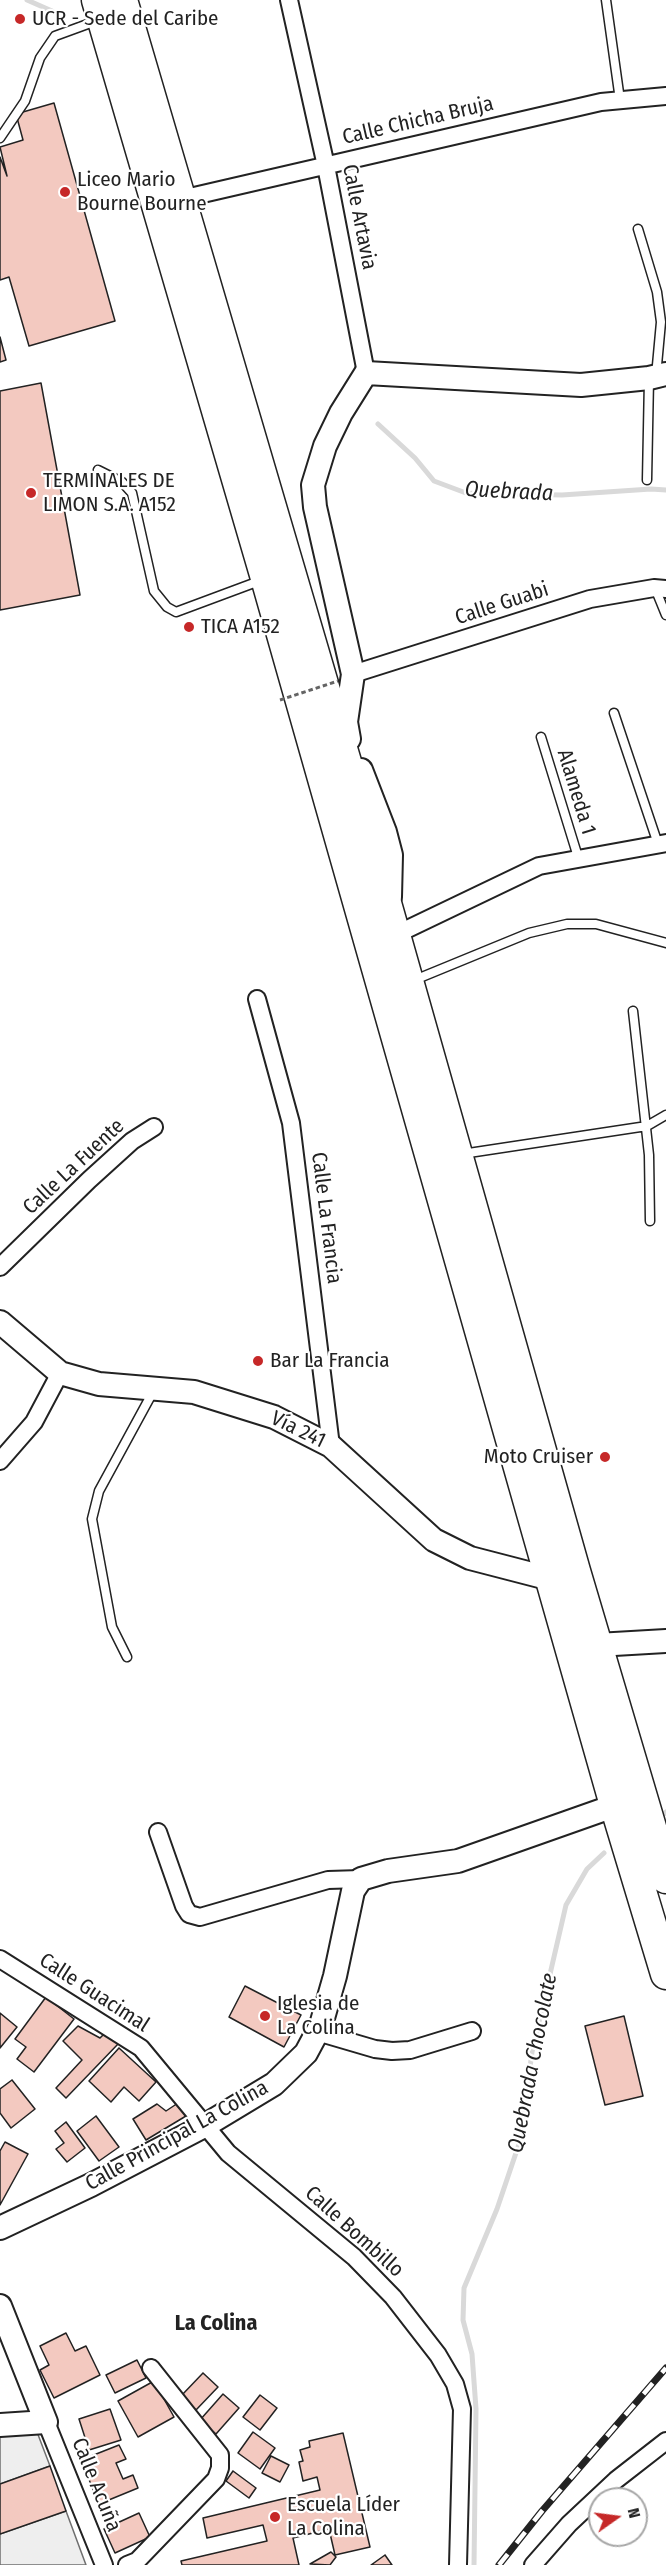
<!DOCTYPE html>
<meta charset="utf-8">
<style>
body{margin:0}
#map{position:relative;width:666px;height:2565px;overflow:hidden;background:#fff;font-family:"Fira Sans Condensed",sans-serif}
canvas{display:block}
.north{position:absolute;left:588px;top:2487px;width:60px;height:60px;box-sizing:border-box;background:#fff;border:2px solid #a7a7a7;border-radius:50%;rotate:76deg;font-size:16px;font-weight:700;line-height:24px;text-align:center;color:#222}
.north::after{content:'';display:block;margin:auto;width:21px;height:27px;background:#c62828;clip-path:polygon(50% 0,100% 100%,50% 72%,0 100%)}
</style>
<div id="map">
<canvas width="666" height="2565"></canvas>
<div class="north">N</div>
</div>
<script>
const ctx = document.querySelector('canvas').getContext('2d');
ctx.lineJoin = 'round';
function fill(path, color) {
  ctx.fillStyle = color;
  ctx.fill(path, 'evenodd');
}
function shape(rows) {
  const path = new Path2D();
  for (const r of rows) {
    path.moveTo(r[0], r[1]);
    for (let i = 2; i < r.length; i += 2) path.lineTo(r[i], r[i + 1]);
  }
  return path;
}
function strokePath(path, color, width, dash) {
  ctx.strokeStyle = color;
  ctx.lineWidth = width;
  ctx.lineCap = dash ? 'butt' : 'round';
  ctx.setLineDash(dash || []);
  ctx.stroke(path);
}
function drawText(font, color, halo, rows, align = 'center') {
  ctx.font = font + ' "Fira Sans Condensed",sans-serif';
  ctx.lineWidth = 4.5;
  ctx.setLineDash([]);
  ctx.textBaseline = 'middle';
  ctx.strokeStyle = halo;
  ctx.fillStyle = color;
  for (const [text, x, y, turn = 0] of rows) {
    ctx.save();
    ctx.translate(x, y);
    ctx.rotate((+turn || 0) * Math.PI / 180);
    ctx.textAlign = isNaN(turn) ? turn : align;
    if (halo) ctx.strokeText(text, 0, 0);
    ctx.fillText(text, 0, 0);
    ctx.restore();
  }
}
const green = shape([
 [37,2432,50,2466,0,2484,0,2435,37,2432],
 [66,2511,86,2565,0,2565,0,2534,66,2511]
]);
fill(green, '#eee');
strokePath(green, '#6f6f6f', 1.5);
strokePath(shape([
 [27,0,52,11],
 [378,424,415,458,434,481,466,493,562,495,651,489,666,490],
 [664,1814,666,1812],
 [474,2565,476,2409,472,2354,463,2320,464,2288,497,2209,521,2138,532,2052,566,1905,587,1869,604,1853]
]), '#d9d9d9', 5);
const building = shape([
 [54,103,115,321,29,346,9,277,0,280,0,157,7,176,0,147,23,140,16,114,54,103],
 [0,337,6,360,0,362,0,337],
 [41,383,80,595,0,610,0,391,41,383],
 [245,1986,301,2015,284,2047,229,2017,245,1986],
 [46,1997,74,2019,34,2072,17,2059,26,2047,15,2039,46,1997],
 [0,2013,17,2027,0,2048,0,2013],
 [624,2016,643,2096,605,2105,585,2026,624,2016],
 [78,2026,100,2038,107,2031,119,2043,66,2098,56,2088,82,2060,63,2041,78,2026],
 [119,2048,156,2082,139,2101,124,2087,111,2102,89,2081,119,2048],
 [12,2080,35,2109,11,2128,0,2113,0,2089,12,2080],
 [178,2103,186,2116,146,2140,133,2119,157,2104,166,2111,178,2103],
 [96,2116,119,2147,99,2161,77,2131,96,2116],
 [66,2122,85,2148,67,2162,56,2149,64,2143,55,2131,66,2122],
 [5,2142,28,2154,0,2205,0,2151,5,2142],
 [66,2333,75,2351,86,2346,100,2375,54,2398,40,2370,49,2365,40,2346,66,2333],
 [137,2360,146,2378,115,2393,106,2375,137,2360],
 [203,2373,218,2387,196,2410,181,2396,203,2373],
 [154,2381,174,2417,138,2437,118,2401,154,2381],
 [223,2394,239,2408,216,2434,200,2420,223,2394],
 [260,2395,277,2408,260,2430,243,2417,260,2395],
 [110,2409,121,2440,89,2450,79,2419,110,2409],
 [253,2432,275,2448,260,2469,238,2453,253,2432],
 [343,2433,370,2547,335,2555,329,2529,293,2538,299,2565,182,2565,181,2561,267,2541,263,2525,207,2538,203,2518,320,2490,317,2477,303,2481,299,2462,303,2461,300,2450,310,2447,309,2441,343,2433],
 [119,2445,126,2459,116,2463,123,2479,133,2475,138,2488,99,2504,81,2460,119,2445],
 [271,2456,289,2465,280,2482,262,2473,271,2456],
 [50,2466,66,2511,0,2534,0,2484,50,2466],
 [233,2471,256,2488,249,2498,226,2481,233,2471],
 [139,2513,150,2537,115,2553,104,2529,139,2513],
 [331,2552,336,2557,330,2565,310,2564,331,2552],
 [385,2555,392,2565,371,2565,385,2555]
]);
fill(building, '#f3c9c0');
strokePath(building, '#222', 1.5);
const lane = shape([
 [606,0,620,100],
 [0,138,25,101,40,58,55,36,96,21],
 [638,229,657,292,661,322,656,376],
 [98,470,122,482,132,493,154,591,167,607,176,612,262,580],
 [647,480,649,379],
 [655,588,666,615],
 [614,713,658,844],
 [541,737,578,857],
 [412,981,529,933,567,924,596,924,666,943],
 [633,1011,649,1155,650,1221],
 [462,1154,647,1126,666,1115],
 [127,1657,112,1627,92,1519,99,1491,154,1390]
]);
const street = shape([
 [289,0,326,166,366,373],
 [181,199,601,102,666,96],
 [353,674,590,599,654,588,666,589],
 [395,935,539,866,666,843],
 [257,999,291,1123,331,1446],
 [0,1267,89,1180,132,1141,154,1127],
 [0,1461,34,1422,60,1373],
 [158,1832,184,1906,189,1914,200,1917,328,1880,361,1879],
 [0,1959,141,2048,228,2153,354,2257,393,2297,438,2355,455,2384,462,2409,458,2565],
 [317,2032,375,2049,392,2051,410,2050,472,2031],
 [46,2422,104,2565],
 [127,2565,137,2561,216,2479,220,2468,220,2455,151,2368],
 [533,2565,569,2524,616,2480,666,2441]
]);
const secondary = shape([
 [349,739,346,722,353,674,315,507,313,485,325,446,341,413,366,373,581,385,649,378,666,374],
 [361,770,385,832,391,855,390,897],
 [0,1322,60,1373,99,1384,194,1392,274,1417,331,1446,434,1540,470,1558,551,1579,562,1575],
 [597,1645,666,1641],
 [0,2228,91,2185,206,2125,274,2084,306,2053,321,2025,335,1976,353,1891,361,1879,388,1871,458,1861,628,1801],
 [0,2306,46,2422,0,2425]
]);
const highway = shape([
 [97,0,266,578,615,1805,666,1974],
 [122,0,348,769,575,1571,666,1878]
]);
strokePath(lane, '#222', 11);
strokePath(street, '#222', 20);
strokePath(secondary, '#222', 26);
strokePath(highway, '#222', 33);
strokePath(lane, '#fff', 8);
strokePath(street, '#fff', 16);
strokePath(secondary, '#fff', 22);
strokePath(highway, '#fff', 30);
const rail = shape([
 [499,2565,542,2511,666,2368]
]);
strokePath(rail, '#222', 7);
strokePath(rail, '#fff', 4.5, [14]);
strokePath(shape([
 [280,700,338,681]
]), '#646464', 3, [4.5, 3]);
for (const [x, y, r, color] of [
 [20,19,6,"#c62828"],
 [65,192,6,"#c62828"],
 [31,493,6,"#c62828"],
 [189,627,6,"#c62828"],
 [258,1361,6,"#c62828"],
 [605,1457,6,"#c62828"],
 [265,2016,6,"#c62828"],
 [275,2517,6,"#c62828"]
]) {
  const dot = new Path2D();
  dot.arc(x, y, r, 0, 2 * Math.PI);
  ctx.fillStyle = color;
  ctx.fill(dot);
  strokePath(dot, '#fff', 2);
}
drawText('21px', '#222', '#fff', [
 ["UCR - Sede del Caribe",32,19],
 ["Liceo Mario",77,180],
 ["Bourne Bourne",77,204],
 ["TERMINALES DE",43,481],
 ["LIMON S.A. A152",43,505],
 ["TICA A152",201,627],
 ["Bar La Francia",270,1361],
 ["Moto Cruiser",593,1457,"right"],
 ["Iglesia de",277,2004],
 ["La Colina",277,2028],
 ["Escuela Líder",287,2505],
 ["La Colina",287,2529]
], 'left');
drawText('21px', '#222', '#fff', [
 ["Calle Chicha Bruja",418,121,-13],
 ["Calle Artavia",359,217,79],
 ["Calle Guabi",502,604,-18],
 ["Alameda 1",576,792,73],
 ["Calle La Fuente",74,1167,-43],
 ["Calle La Francia",326,1218,83],
 ["Vía 241",298,1430,26],
 ["Calle Guacimal",94,1993,33],
 ["Calle Principal La Colina",177,2136,-29],
 ["Calle Bombillo",354,2232,42],
 ["Calle Acuña",96,2485,68]
]);
drawText('italic 22px', '#222', '#fff', [
 ["Quebrada",509,492,3],
 ["Quebrada Chocolate",533,2063,-79]
]);
drawText('bold 22px', '#222', '#fff', [
 ["La Colina",216,2324]
]);
</script>
